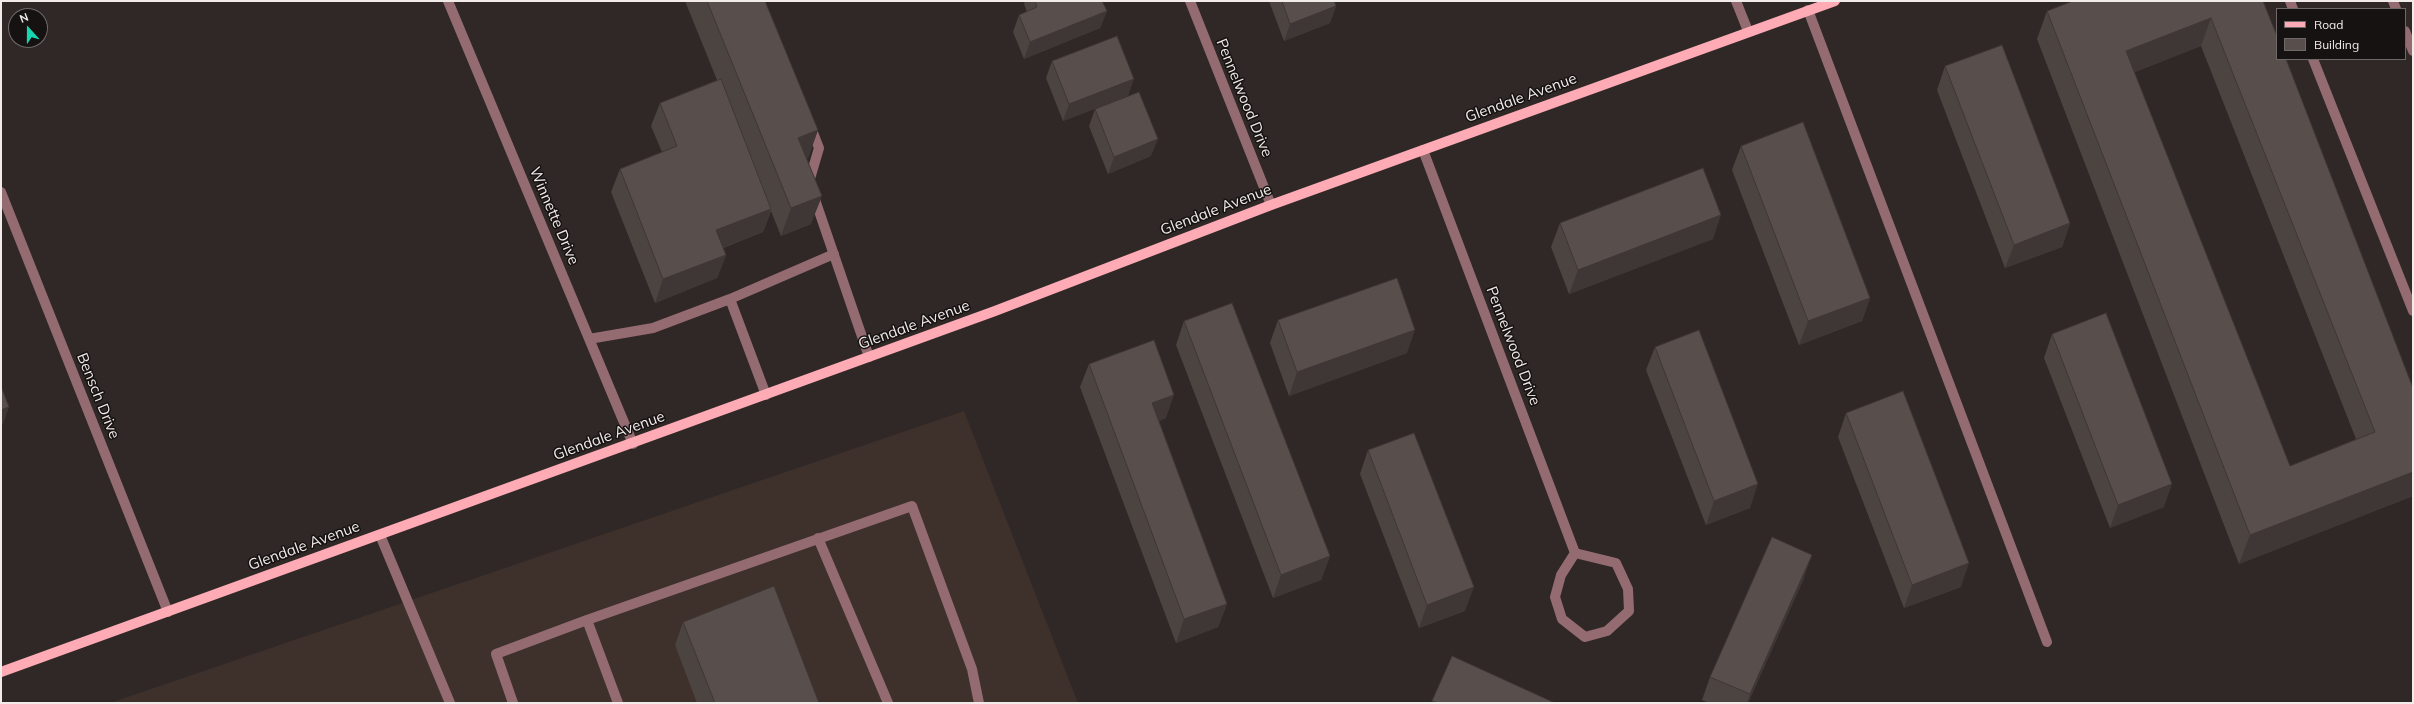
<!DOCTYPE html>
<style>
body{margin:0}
#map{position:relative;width:2414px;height:704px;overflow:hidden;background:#302826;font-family:Mulish,sans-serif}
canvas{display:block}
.frame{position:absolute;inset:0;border:2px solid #f1ecea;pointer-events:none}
.legend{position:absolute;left:2276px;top:8px;width:130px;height:52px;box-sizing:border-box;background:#161211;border:1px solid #6e6968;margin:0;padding:5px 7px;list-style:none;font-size:12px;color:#f1ecea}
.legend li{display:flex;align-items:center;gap:8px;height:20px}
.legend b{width:20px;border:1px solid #6e6968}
.north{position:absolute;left:8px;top:8px;width:40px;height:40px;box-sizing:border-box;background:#161211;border:1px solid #6e6968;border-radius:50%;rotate:339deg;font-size:11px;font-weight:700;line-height:16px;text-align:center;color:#f1ecea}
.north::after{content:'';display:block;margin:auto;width:14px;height:18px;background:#18d5b2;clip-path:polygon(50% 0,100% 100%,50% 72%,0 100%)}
</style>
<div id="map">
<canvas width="2414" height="704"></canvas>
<div class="frame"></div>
<ul class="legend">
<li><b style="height:5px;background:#ffabb5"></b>Road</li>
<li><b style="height:11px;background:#584f4c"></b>Building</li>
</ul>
<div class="north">N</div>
</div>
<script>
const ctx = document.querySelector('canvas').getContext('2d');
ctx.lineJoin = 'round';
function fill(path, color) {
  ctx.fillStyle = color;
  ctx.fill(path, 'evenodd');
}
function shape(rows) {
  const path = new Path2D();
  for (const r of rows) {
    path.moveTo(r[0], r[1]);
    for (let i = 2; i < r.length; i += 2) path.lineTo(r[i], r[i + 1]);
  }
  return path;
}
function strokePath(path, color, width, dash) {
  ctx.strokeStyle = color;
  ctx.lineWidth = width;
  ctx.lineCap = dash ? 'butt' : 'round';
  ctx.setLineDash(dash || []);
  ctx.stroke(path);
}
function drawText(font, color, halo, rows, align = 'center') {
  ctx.font = font + ' Mulish,sans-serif';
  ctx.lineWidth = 3;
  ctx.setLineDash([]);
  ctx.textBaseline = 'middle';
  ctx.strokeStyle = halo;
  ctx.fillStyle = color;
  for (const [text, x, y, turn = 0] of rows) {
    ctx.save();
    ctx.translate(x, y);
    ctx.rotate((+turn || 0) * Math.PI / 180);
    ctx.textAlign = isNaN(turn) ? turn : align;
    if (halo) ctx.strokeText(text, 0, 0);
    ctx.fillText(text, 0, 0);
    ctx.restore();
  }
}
fill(shape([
 [964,411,1078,703,110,703]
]), '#3e302b');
strokePath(shape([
 [448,1,633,444],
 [1190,1,1271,205],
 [1736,1,1748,31],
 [2290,1,2293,9],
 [2393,1,2396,9],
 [1808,10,2047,642],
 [2405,31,2413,51],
 [2313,59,2413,311],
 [810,125,819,148,809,182,869,357],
 [1423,150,1575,553,1561,575,1555,597,1562,619,1585,637,1607,631,1629,611,1628,589,1616,563,1575,553],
 [1,192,168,612],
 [589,339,653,328,730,299],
 [766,395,730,299,834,254],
 [380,535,450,703],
 [818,538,888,703],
 [513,703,496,654,587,620],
 [618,703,587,620,912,506,972,669,979,703]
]), '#946b70', 10);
strokePath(shape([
 [1,672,995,311,1271,205,1835,1]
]), '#ffabb5', 10);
fill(shape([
 [685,1,765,1,818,130,808,158,806,159,811,224,781,236,771,211,763,232,723,248,726,255,717,278,655,303,611,192,620,169,662,152,651,126,660,103,717,80],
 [1025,1,1102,1,1107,11,1100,28,1024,59,1013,32,1019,15,1027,12,1024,4],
 [1269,1,1334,1,1336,6,1330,23,1284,41],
 [2263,1,2413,496,2239,564,2037,39,2047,11],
 [2201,46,2356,439,2290,466,2134,72],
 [1052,61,1128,96,1063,121,1046,78],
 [1945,66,2070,223,2062,247,2005,268,1937,90],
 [1095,109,1151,156,1108,174,1089,126],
 [1741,146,1870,298,1862,321,1799,345,1732,170],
 [1560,223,1713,239,1569,294,1551,247],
 [1278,320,1407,353,1289,396,1270,343],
 [1184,321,1330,556,1321,580,1273,598,1176,345],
 [2052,334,2164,507,2110,528,2044,358],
 [1655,347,1750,508,1706,525,1646,370],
 [1089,364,1166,418,1159,421,1227,604,1218,627,1176,643,1080,387],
 [1846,413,1961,587,1904,608,1838,437],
 [1368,450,1465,611,1419,628,1360,474],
 [1804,578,1748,703,1709,703,1702,700,1710,677],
 [683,622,819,703,697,703,675,645],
 [1452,656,1555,703,1431,703]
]), '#4c4441');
fill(shape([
 [1336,6,1330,23,1284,41,1290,24],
 [1107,11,1100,28,1024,59,1030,42],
 [2211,18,2201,46,2116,80,2126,51],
 [1134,79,1128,96,1063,121,1069,104],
 [818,130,808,158,788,166,798,138],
 [1158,139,1151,156,1108,174,1114,157],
 [822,196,811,224,781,236,791,208],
 [771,209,763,232,708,253,716,230],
 [1721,215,1713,239,1569,294,1578,270],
 [2070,223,2062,247,2005,268,2014,245],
 [726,255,717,278,655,303,663,279],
 [1870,298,1862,321,1799,345,1808,321],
 [1415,330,1407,353,1289,396,1297,372],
 [1174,395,1166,418,1144,426,1152,403],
 [9,407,3,424,1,425,1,410],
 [2413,472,2413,496,2239,564,2250,535],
 [1758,484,1750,508,1706,525,1714,501],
 [2172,484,2164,507,2110,528,2118,505],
 [1812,555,1804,578,1748,703,1747,703,1750,694],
 [1330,556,1321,580,1273,598,1281,575],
 [1969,563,1961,587,1904,608,1912,585],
 [1474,587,1465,611,1419,628,1427,605],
 [1227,604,1218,627,1176,643,1184,619]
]), '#3e3735');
const building = shape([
 [707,1,765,1,818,130,798,138,822,196,791,208,707,1],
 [1035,1,1102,1,1107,11,1030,42,1019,15,1037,7,1035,1],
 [1282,1,1334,1,1336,6,1290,24,1282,1],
 [2073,1,2263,1,2277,36,2277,59,2286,59,2413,388,2413,472,2250,535,2047,11,2073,1],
 [2211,18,2375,432,2290,466,2126,51,2211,18],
 [1117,36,1134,79,1069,104,1052,61,1117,36],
 [2002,45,2070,223,2014,245,1945,66,2002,45],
 [721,79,771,209,716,230,726,255,663,279,620,169,677,146,660,103,721,79],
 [1139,92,1158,139,1114,157,1095,109,1139,92],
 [1803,122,1870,298,1808,321,1741,146,1803,122],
 [1703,168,1721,215,1578,270,1560,223,1703,168],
 [1397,278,1415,330,1297,372,1278,320,1397,278],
 [1232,303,1330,556,1281,575,1184,321,1232,303],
 [2106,313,2172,484,2118,505,2052,334,2106,313],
 [1699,330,1758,484,1714,501,1655,347,1699,330],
 [1154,340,1174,395,1152,403,1227,604,1184,619,1089,364,1154,340],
 [1,386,9,407,1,410,1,386],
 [1903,391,1969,563,1912,585,1846,413,1903,391],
 [1414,433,1474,587,1427,605,1368,450,1414,433],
 [1772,537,1812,555,1750,694,1710,677,1772,537],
 [774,586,819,703,715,703,683,622,774,586],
 [1452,656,1555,703,1438,703,1432,701,1452,656]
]);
fill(building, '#584f4c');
strokePath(building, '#3e3735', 1);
drawText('15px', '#f1ecea', '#161211', [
 ["Pennelwood Drive",1244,98,68],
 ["Glendale Avenue",1521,98,-20],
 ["Glendale Avenue",1216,210,-21],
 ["Winnette Drive",554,216,67],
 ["Glendale Avenue",914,325,-20],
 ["Pennelwood Drive",1513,346,69],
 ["Bensch Drive",98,396,68],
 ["Glendale Avenue",609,436,-20],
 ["Glendale Avenue",304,546,-20]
]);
</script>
